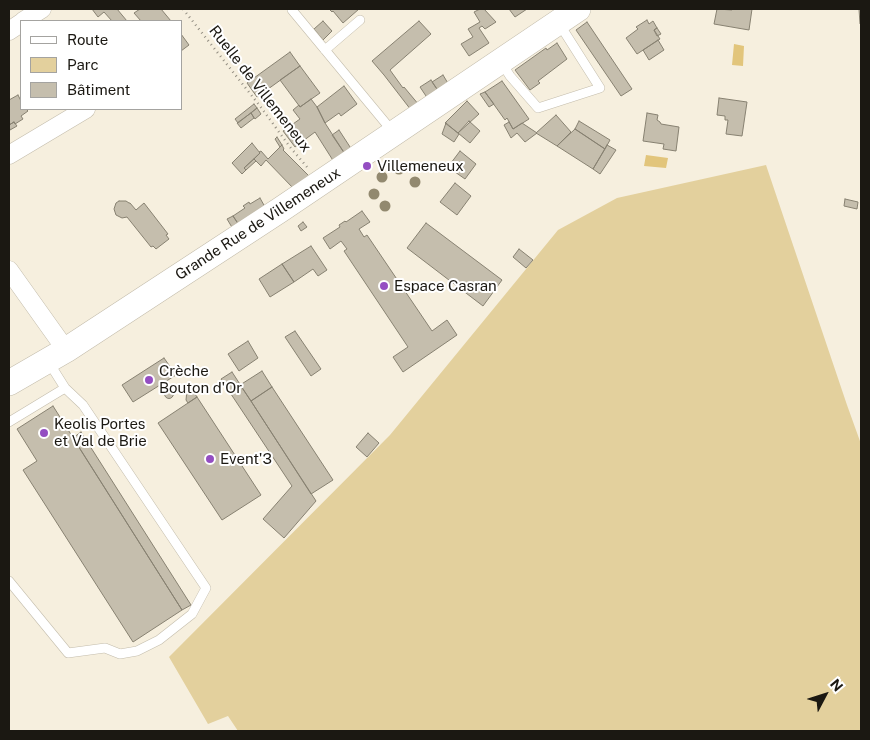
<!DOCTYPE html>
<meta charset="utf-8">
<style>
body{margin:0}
#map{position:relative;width:870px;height:740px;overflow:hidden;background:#f6efde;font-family:"Public Sans",sans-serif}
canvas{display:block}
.frame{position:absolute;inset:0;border:10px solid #1b1812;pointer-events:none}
.legend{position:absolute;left:20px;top:20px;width:162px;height:90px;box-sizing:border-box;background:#fff;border:1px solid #a4a3a0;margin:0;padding:6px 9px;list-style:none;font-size:15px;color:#1b1812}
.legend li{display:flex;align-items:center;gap:10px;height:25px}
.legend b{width:25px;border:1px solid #a4a3a0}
.north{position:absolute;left:800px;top:670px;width:50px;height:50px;-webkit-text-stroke:4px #fff;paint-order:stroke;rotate:50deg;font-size:14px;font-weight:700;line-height:20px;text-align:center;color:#1b1812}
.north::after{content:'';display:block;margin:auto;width:18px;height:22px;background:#1b1812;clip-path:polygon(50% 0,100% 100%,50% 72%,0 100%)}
</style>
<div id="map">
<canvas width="870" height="740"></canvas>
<div class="frame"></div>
<ul class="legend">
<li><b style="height:6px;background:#fff"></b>Route</li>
<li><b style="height:14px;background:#e3d09d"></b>Parc</li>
<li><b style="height:14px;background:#c5bead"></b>Bâtiment</li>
</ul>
<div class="north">N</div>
</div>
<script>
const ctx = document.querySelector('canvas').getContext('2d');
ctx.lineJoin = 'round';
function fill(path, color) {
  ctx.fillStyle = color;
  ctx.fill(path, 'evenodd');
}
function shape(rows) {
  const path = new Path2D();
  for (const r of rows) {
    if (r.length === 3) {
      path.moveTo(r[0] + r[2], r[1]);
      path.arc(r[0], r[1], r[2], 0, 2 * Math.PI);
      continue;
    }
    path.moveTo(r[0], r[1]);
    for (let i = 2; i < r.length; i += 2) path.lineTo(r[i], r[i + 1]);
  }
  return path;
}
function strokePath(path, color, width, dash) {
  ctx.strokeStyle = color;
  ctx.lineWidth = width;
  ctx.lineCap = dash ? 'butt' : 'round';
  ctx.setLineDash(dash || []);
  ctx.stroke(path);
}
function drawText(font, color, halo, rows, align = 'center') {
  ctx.font = font + ' "Public Sans",sans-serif';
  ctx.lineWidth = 4;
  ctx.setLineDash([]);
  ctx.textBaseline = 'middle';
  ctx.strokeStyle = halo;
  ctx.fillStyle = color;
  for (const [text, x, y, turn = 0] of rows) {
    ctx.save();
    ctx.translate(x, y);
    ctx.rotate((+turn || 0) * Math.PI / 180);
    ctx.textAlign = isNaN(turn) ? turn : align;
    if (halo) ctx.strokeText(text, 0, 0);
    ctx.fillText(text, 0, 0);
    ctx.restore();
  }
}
fill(shape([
 [766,165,847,405,861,444,861,731,238,731,228,716,208,724,169,657,390,435,558,230,617,198]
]), '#e3d09d');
fill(shape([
 [734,44,744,46,743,66,732,65],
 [646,155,668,158,666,168,644,166]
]), '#e2c57b');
const building = shape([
 [92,9,117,9,127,21,112,21,104,12,98,17,92,9],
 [140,9,161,9,171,21,141,21,134,13,140,9],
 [329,9,359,9,343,23,333,11,332,12,329,9],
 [480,9,484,9,496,22,485,29,482,26,479,28,489,43,469,56,461,44,473,37,468,29,480,22,474,12,480,9],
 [509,9,527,9,515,17,509,9],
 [717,9,732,10,733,9,752,9,749,30,714,24,717,9],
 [859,9,861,9,861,25,860,24,859,9],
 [647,20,649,24,653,21,657,28,654,30,660,39,637,54,626,38,638,29,636,27,647,20],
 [323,21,332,31,323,40,314,29,323,21],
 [419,21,431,34,390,70,403,88,404,87,419,105,411,110,384,75,372,61,419,21],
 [587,22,632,89,621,96,576,30,587,22],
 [657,28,661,34,657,36,654,30,657,28],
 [181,34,189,45,181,51,181,34],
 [658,40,664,50,649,60,643,50,658,40],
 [557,43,567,59,538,81,540,83,530,90,515,70,546,48,547,50,557,43],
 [290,52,300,66,257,97,247,83,290,52],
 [300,66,320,93,300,107,280,80,300,66],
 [443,75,449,85,439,92,432,82,443,75],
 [431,80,439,92,428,99,420,87,431,80],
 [502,81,529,119,513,129,507,118,505,120,485,92,502,81],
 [344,86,357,104,341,116,339,113,325,123,317,107,344,86],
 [485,92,494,104,489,107,480,94,485,92],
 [18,95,21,101,21,109,26,109,28,111,21,116,23,119,15,124,14,122,9,125,9,100,18,95],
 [719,98,747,102,742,136,726,134,728,120,725,120,725,116,717,115,719,98],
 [311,99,317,107,325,123,345,154,334,162,315,132,295,147,283,131,300,119,293,110,299,105,300,107,311,99],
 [467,101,479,114,458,133,445,123,467,101],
 [254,104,257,108,238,123,235,119,254,104],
 [257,108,261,114,255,119,251,113,257,108],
 [251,113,254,118,241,128,237,123,251,113],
 [647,113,658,115,657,120,660,122,661,124,679,127,676,151,663,149,664,144,643,141,647,113],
 [556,115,571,132,557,146,536,133,556,115],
 [469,121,480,131,470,143,458,133,469,121],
 [579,121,610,140,605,149,575,129,579,121],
 [14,122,17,126,10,130,9,125,14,122],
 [509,122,513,129,522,123,537,133,525,142,517,133,511,138,504,125,509,122],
 [446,123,459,134,454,142,442,134,446,123],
 [575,129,605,149,593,169,557,146,575,129],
 [339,130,352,150,345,154,332,135,339,130],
 [277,137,282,145,280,147,275,139,277,137],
 [252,143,260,153,244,168,246,170,242,174,232,163,252,143],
 [282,145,284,149,283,150,309,176,293,188,266,160,261,166,254,159,260,153,259,152,261,151,268,159,282,145],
 [607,145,616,150,600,174,593,169,607,145],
 [460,151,476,164,465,179,448,167,460,151],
 [254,159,256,161,246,170,244,168,254,159],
 [455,183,471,196,457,215,440,202,455,183],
 [260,198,265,207,239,225,233,216,245,208,243,206,249,202,250,204,260,198],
 [845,199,858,202,857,209,844,206,845,199],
 [119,201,126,201,129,203,130,203,136,210,144,203,168,234,166,235,169,239,156,249,153,246,151,247,127,217,122,218,116,215,114,209,116,203,119,201],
 [362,211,370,222,359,229,364,237,367,235,432,331,447,320,457,335,403,372,393,357,408,347,344,251,347,249,341,241,330,249,323,238,340,227,339,225,345,221,346,222,362,211],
 [233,216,239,225,233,229,227,219,233,216],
 [303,222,307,227,301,231,298,226,303,222],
 [426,223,502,280,483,306,407,248,426,223],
 [311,246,327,270,318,276,313,269,294,282,282,264,311,246],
 [519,249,533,260,526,268,513,257,519,249],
 [282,264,294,282,270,297,259,279,282,264],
 [295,331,321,369,311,376,285,337,295,331],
 [248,341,258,358,239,371,228,354,248,341],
 [164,358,176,375,133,402,122,385,164,358],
 [262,371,272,387,251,401,240,385,262,371],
 [232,372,316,501,284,538,263,519,292,486,221,379,232,372],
 [272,387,333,480,311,494,251,401,272,387],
 [191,388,197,397,188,403,186,400,187,390,191,388],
 [169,394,4.5],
 [197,397,261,495,222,520,158,423,197,397],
 [53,406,182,610,133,642,23,470,37,461,17,429,53,406],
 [81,432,191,605,182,610,73,438,81,432],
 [368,433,379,443,367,457,356,447,368,433]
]);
fill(building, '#c5bead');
strokePath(building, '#878171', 1);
const service = shape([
 [292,9,292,10,393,132],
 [325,50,360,20],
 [501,62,510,76,538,108,600,88,560,25],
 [48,361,65,388],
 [9,422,65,388,83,405,206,588,192,614,159,640,137,651,120,654,105,648,68,653,9,581]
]);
const minor = shape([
 [23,21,42,9],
 [9,31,21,23],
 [9,155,86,109],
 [9,270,66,350]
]);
const secondary = shape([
 [9,383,66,350,280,210,578,9]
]);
strokePath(service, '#c3bcab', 10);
strokePath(minor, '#c3bcab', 19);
strokePath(secondary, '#c3bcab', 26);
strokePath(shape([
 [183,9,260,106,290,147,307,167]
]), '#938e82', 2.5, [1, 4]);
strokePath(service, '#fff', 9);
strokePath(minor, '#fff', 18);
strokePath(secondary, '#fff', 25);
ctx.fillStyle = '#92896f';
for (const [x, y] of [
 [399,169],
 [382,177],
 [415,182],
 [374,194],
 [385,206]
]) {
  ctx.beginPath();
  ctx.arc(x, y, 5.5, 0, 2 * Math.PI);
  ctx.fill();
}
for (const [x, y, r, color] of [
 [367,166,5,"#944ec2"],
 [384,286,5,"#944ec2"],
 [149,380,5,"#944ec2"],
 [44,433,5,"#944ec2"],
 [210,459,5,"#944ec2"]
]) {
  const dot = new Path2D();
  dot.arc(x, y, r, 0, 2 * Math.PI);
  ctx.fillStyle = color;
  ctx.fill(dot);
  strokePath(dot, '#fff', 2);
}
drawText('15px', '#1b1812', '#fff', [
 ["Ruelle de Villemeneux",260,89,52],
 ["Grande Rue de Villemeneux",258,224,-33]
]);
drawText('15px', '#1b1812', '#fff', [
 ["Villemeneux",377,166],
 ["Espace Casran",394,286],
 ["Crèche",159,371],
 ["Bouton d'Or",159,388],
 ["Keolis Portes",54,424],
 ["et Val de Brie",54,441],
 ["Event'3",220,459]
], 'left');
</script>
